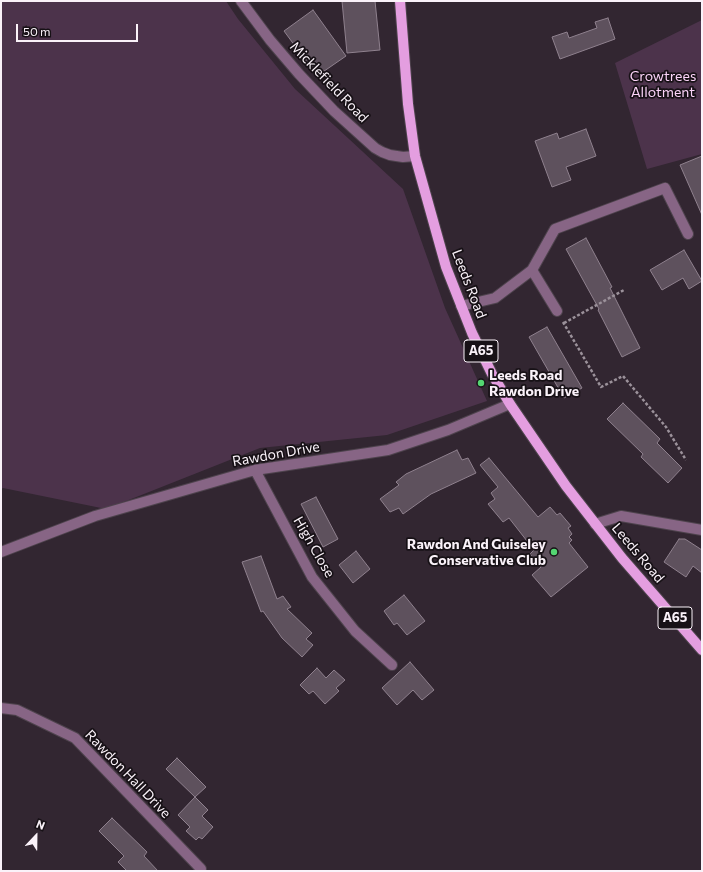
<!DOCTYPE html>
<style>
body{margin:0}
#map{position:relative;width:703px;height:872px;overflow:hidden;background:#322631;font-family:Commissioner,sans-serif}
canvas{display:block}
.frame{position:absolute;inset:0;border:2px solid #faf2f9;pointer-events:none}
.north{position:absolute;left:16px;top:816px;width:40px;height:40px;-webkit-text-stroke:3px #171116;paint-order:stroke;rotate:22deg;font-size:11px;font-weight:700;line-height:16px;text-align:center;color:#faf2f9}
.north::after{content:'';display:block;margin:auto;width:14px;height:18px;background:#faf2f9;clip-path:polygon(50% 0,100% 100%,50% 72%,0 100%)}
.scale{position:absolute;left:16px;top:24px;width:122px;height:18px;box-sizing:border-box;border:2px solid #faf2f9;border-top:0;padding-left:5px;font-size:12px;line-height:14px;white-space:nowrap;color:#faf2f9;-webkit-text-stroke:3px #171116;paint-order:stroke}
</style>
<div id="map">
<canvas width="703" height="872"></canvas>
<div class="frame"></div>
<div class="north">N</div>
<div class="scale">50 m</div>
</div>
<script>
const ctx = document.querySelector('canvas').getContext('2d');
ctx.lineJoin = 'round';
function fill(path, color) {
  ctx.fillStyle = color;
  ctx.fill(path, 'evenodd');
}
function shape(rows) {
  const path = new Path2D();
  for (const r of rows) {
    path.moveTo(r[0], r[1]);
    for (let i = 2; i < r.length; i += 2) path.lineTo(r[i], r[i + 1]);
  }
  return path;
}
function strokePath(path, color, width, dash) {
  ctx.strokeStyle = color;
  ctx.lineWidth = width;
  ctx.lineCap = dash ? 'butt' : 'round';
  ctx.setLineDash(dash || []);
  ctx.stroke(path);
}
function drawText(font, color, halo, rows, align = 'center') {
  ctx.font = font + ' Commissioner,sans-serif';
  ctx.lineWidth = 3.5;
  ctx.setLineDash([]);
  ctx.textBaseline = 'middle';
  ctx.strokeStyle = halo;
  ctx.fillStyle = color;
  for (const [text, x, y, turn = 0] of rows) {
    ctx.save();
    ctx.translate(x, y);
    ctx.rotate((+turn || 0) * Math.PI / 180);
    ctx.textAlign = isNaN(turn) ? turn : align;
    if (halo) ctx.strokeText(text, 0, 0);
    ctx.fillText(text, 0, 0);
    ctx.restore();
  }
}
fill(shape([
 [1,1,226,1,238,19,295,89,403,189,445,308,487,401,387,435,260,448,106,509,3,488,1,489],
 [702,20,702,154,647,169,615,63]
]), '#4c334b');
const building = shape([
 [342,1,375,1,380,50,347,53,342,1],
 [313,10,346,56,317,76,284,31,313,10],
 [608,18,615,39,560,59,552,37,567,32,569,38,597,28,595,22,608,18],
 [586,129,596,156,566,167,571,180,552,187,535,141,557,133,559,139,586,129],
 [702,156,702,215,680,165,702,156],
 [586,238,612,287,610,288,640,348,622,357,598,310,599,309,566,249,586,238],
 [684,250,702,281,689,289,683,278,662,290,650,270,684,250],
 [547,327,582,388,564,398,529,337,547,327],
 [623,403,660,439,657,443,682,468,668,483,641,457,643,454,607,419,623,403],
 [457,450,462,460,468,458,476,473,431,494,403,514,399,508,390,512,380,499,399,485,396,482,406,474,457,450],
 [489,458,538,517,550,507,557,515,560,513,571,526,568,528,572,534,569,537,572,540,569,543,588,567,551,597,532,575,541,567,530,554,534,550,509,518,503,522,488,504,495,499,491,493,498,487,480,465,489,458],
 [316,497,338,539,323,547,301,504,316,497],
 [679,539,685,539,702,550,702,573,693,566,686,577,664,562,679,539],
 [356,551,370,569,353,583,339,565,356,551],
 [261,556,277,599,283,596,291,607,287,609,312,633,306,639,313,645,302,657,282,638,263,611,261,612,242,562,261,556],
 [404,595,425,621,407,635,397,623,394,625,384,611,404,595],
 [410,662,434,690,422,700,413,690,397,705,382,688,410,662],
 [317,668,326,678,334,670,345,680,336,688,339,691,325,704,313,691,309,694,300,685,317,668],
 [177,758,206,787,195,797,166,769,177,758],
 [195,797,208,810,202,816,213,827,202,839,199,837,196,840,186,831,190,827,178,815,195,797],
 [112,818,147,852,144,856,158,871,127,871,118,862,124,856,99,831,112,818]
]);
fill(building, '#5e515d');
strokePath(building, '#8f818e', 1);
const minor = shape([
 [241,1,270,40,299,74,334,111,375,148,382,152,390,155,403,157,415,156],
 [532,270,557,311],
 [461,306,495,298,532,270,555,229,665,188,688,234],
 [255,470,312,577,355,631,392,665],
 [595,524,621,516,702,530],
 [1,552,95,516,255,470,388,450,448,430,510,404],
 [1,708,17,710,75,738,201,869]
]);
const major = shape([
 [400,1,408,104,415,156,446,267,472,333,492,374,510,404,566,486,622,558,702,650]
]);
strokePath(minor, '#4e434d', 12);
strokePath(major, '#4e434d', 12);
strokePath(shape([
 [563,322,601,387,623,376,666,427,686,460],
 [564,323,624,290]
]), '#9b919a', 2.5, [3, 2]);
strokePath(minor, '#876585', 10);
strokePath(major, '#e49ee0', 10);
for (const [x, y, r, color] of [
 [481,383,4,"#54d672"],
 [554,552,4,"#54d672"]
]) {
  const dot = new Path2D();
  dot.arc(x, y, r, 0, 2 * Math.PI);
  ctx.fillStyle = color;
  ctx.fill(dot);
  strokePath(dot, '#171116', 1.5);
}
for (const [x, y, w] of [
 [481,351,34],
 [675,618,34]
]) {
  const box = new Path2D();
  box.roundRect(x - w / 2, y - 11, w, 22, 3);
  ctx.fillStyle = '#171116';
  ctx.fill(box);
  strokePath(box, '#faf2f9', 1);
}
drawText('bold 13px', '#faf2f9', null, [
 ["A65",481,351],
 ["A65",675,618]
]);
drawText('14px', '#fbd3f8', '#171116', [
 ["Crowtrees",663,76],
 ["Allotment",663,92]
]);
drawText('14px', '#faf2f9', '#171116', [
 ["Micklefield Road",329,82,46],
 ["Leeds Road",469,284,69],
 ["Rawdon Drive",276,454,-10],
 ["High Close",314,547,60],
 ["Leeds Road",638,553,50],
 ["Rawdon Hall Drive",128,774,46]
]);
drawText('bold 14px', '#faf2f9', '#171116', [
 ["Leeds Road",489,375],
 ["Rawdon Drive",489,391],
 ["Rawdon And Guiseley",546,544,"right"],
 ["Conservative Club",546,560,"right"]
], 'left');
</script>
